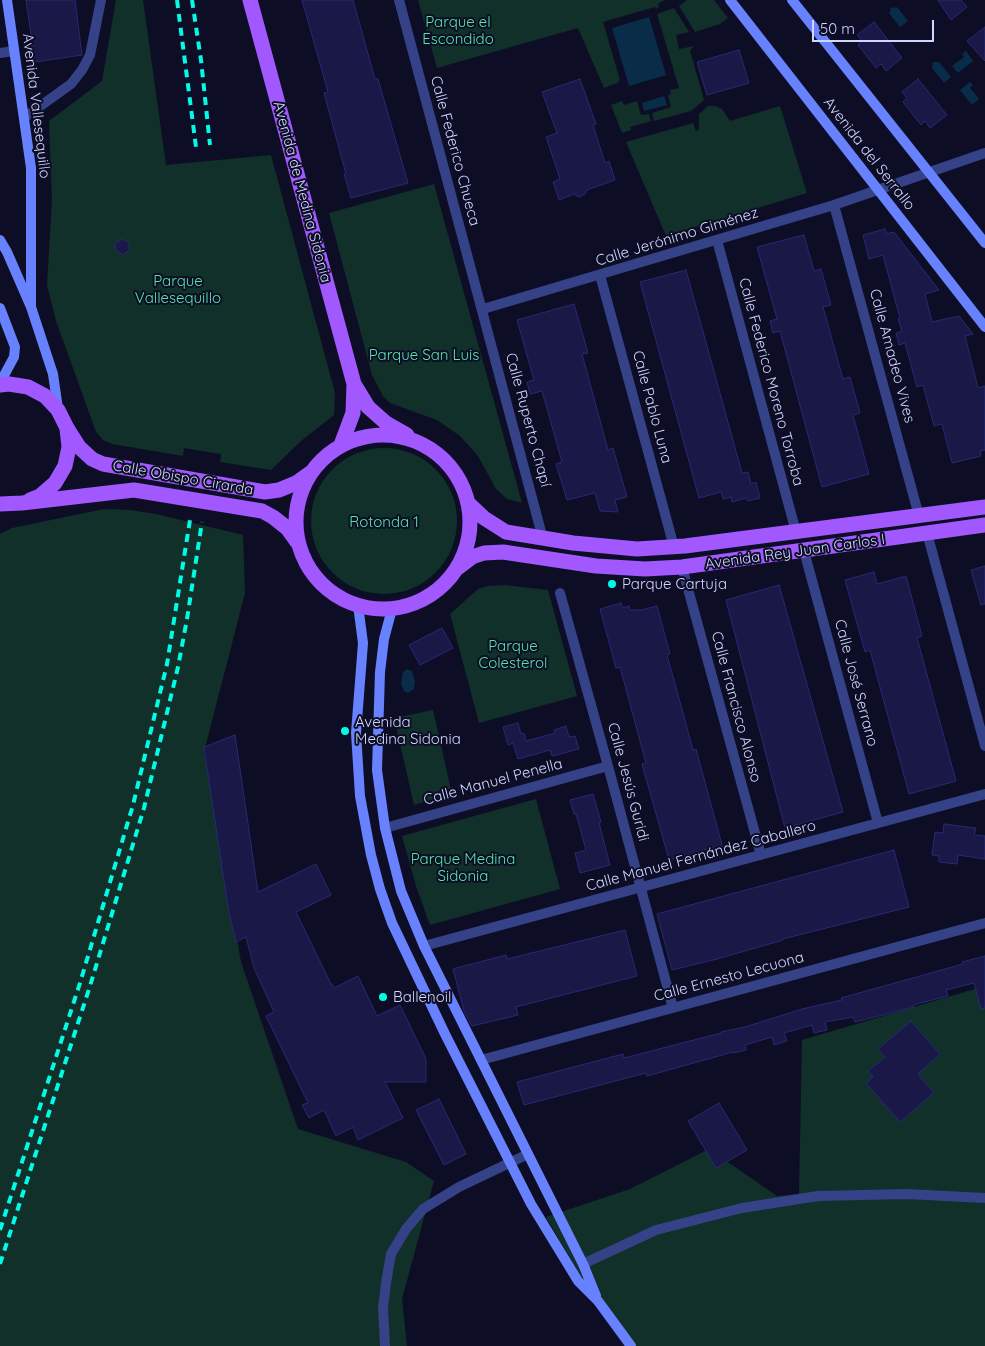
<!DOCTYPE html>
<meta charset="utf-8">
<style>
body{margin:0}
#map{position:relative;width:985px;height:1346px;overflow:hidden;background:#0d0e25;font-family:Quicksand,sans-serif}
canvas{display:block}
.scale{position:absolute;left:812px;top:20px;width:122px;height:22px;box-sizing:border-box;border:2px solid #d1d5ff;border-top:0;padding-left:6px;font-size:15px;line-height:18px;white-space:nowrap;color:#d1d5ff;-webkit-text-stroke:4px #0d0e25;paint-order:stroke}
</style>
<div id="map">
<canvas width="985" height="1346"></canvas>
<div class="scale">50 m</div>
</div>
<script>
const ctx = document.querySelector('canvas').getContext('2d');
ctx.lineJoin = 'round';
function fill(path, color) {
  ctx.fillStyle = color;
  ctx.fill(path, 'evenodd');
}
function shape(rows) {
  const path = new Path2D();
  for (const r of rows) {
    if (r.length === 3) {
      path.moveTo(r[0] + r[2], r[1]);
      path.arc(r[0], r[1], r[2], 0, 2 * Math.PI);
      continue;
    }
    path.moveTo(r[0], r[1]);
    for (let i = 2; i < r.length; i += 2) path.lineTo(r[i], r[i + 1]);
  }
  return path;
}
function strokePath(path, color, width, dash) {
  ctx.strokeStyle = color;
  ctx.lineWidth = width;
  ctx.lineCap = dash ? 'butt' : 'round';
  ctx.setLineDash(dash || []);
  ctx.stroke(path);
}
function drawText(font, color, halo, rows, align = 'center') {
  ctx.font = font + ' Quicksand,sans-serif';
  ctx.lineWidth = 4;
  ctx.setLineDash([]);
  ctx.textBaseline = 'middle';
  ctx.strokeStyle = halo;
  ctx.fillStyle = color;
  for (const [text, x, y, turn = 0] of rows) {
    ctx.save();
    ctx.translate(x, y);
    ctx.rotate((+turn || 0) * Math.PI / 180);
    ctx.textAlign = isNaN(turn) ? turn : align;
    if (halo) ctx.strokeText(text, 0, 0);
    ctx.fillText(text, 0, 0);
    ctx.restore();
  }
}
fill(shape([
 [116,0,143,0,166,165,271,155,335,393,334,415,301,441,271,470,220,462,221,454,214,453,184,448,183,456,112,444,103,440,96,432,56,321,47,285,52,200,49,121,102,81],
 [418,0,665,0,658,4,659,7,656,9,655,7,603,22,620,80,617,83,604,88,578,28,437,68],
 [687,0,714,0,728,18,720,24,695,32,679,6],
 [674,8,689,32,676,35,679,49,694,46,690,51,704,100,691,111,654,121,652,113,671,107,668,95,671,94,670,90,679,88,657,14],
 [622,101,624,105,637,101,641,115,649,114,651,121,630,127,631,130,622,133,611,105],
 [708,106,715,106,722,109,730,121,780,106,807,193,666,236,626,142,693,123,696,131,699,130,699,114],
 [434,184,522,503,507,499,496,489,478,456,460,436,437,420,390,403,383,396,372,375,329,213],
 [384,521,73],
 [104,509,130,510,156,514,243,535,245,593,204,752,241,962,298,1129,406,1162,434,1181,402,1299,407,1346,0,1346,0,534,12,528],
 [504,585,548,590,577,696,479,723,450,614,478,589,488,586],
 [433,710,452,794,414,805,394,718],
 [536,799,560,889,430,925,416,886,402,836],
 [985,986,985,1346,628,1346,597,1304,546,1217,630,1189,709,1149,777,1196,799,1194,802,1040]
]), '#103029');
fill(shape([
 [893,7,895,8,897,7,908,21,900,27,889,13,891,11,890,9],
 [649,17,666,75,629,86,612,28],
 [966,51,973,61,958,73,952,66,964,57,962,54],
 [933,62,939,62,951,77,944,83,932,68],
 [970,82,973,85,970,88,979,99,972,105,960,90],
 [664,96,667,105,644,111,642,103],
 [407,669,412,671,415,681,414,689,408,693,404,691,401,684,403,672]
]), '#092c49');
const building = shape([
 [26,0,75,0,82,55,35,62,26,0],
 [302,0,353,0,375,79,378,79,408,183,351,198,344,174,346,174,324,93,328,92,302,0],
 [938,0,961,0,967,7,951,20,938,0],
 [874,22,902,58,886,71,881,64,876,68,858,45,862,41,857,35,874,22],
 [985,27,985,61,967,41,985,27],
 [739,50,749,83,707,95,697,62,739,50],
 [580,79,596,124,593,125,605,163,609,161,615,180,587,190,585,194,579,197,574,194,559,200,553,182,560,179,546,137,557,133,542,92,580,79],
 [918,79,947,115,930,128,925,121,921,125,903,102,907,98,902,92,918,79],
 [885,229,887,234,894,232,939,290,925,294,932,322,959,316,973,334,965,336,978,388,985,386,985,450,980,451,981,456,952,463,942,424,934,426,923,385,917,387,905,343,899,345,896,333,902,331,898,319,900,318,883,255,869,259,863,235,885,229],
 [804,235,814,271,821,269,831,305,823,307,843,379,850,377,860,413,853,415,869,474,822,487,780,331,773,333,770,321,777,319,757,247,804,235],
 [122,239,129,243,129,250,123,255,116,251,115,244,122,239],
 [686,270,742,473,748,472,751,484,756,482,760,498,748,501,746,498,732,502,731,497,723,499,721,492,699,498,640,282,686,270],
 [574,304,588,353,582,354,608,450,613,448,627,497,615,500,618,512,600,511,595,493,567,500,556,464,562,462,542,391,530,394,527,382,534,380,517,320,574,304],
 [985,566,985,604,981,605,971,570,985,566],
 [874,572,877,584,906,576,922,636,917,638,956,781,909,794,870,650,865,652,845,580,874,572],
 [779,585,843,812,785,828,726,600,779,585],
 [621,603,623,608,629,606,630,610,641,610,657,606,670,654,667,655,680,702,693,750,696,749,722,845,669,860,642,764,646,763,620,667,616,668,600,609,621,603],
 [442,628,453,648,420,665,409,645,442,628],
 [518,723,521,734,524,733,526,741,555,733,554,730,566,726,569,737,575,736,579,749,552,756,550,750,518,759,513,743,508,745,503,727,518,723],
 [235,735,258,892,316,864,331,895,296,912,331,984,332,984,334,988,358,976,377,1016,400,1005,426,1059,426,1082,385,1082,403,1118,358,1140,353,1127,336,1136,324,1110,309,1118,302,1105,308,1103,266,1016,274,1012,254,968,246,937,236,942,228,908,204,747,235,735],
 [593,794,601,822,599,823,610,865,580,873,575,853,586,850,576,814,574,814,570,800,593,794],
 [944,824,976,828,974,835,985,836,985,859,958,855,957,864,939,862,939,856,932,855,935,832,943,833,944,824],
 [894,850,909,907,783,939,783,940,717,959,672,970,657,914,894,850],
 [625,930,637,976,516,1007,518,1015,472,1026,464,1011,453,969,506,955,507,959,625,930],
 [985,956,985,1008,981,1009,974,983,946,990,948,996,913,1005,914,1007,855,1022,853,1017,825,1022,827,1030,814,1033,812,1025,784,1033,787,1041,774,1045,772,1037,745,1045,746,1050,733,1053,733,1052,647,1076,646,1073,524,1105,517,1082,623,1054,624,1058,721,1033,721,1032,745,1027,802,1009,842,1000,841,998,963,964,962,962,985,956],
 [911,1021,940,1054,918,1074,934,1093,900,1122,866,1083,873,1077,868,1071,885,1057,878,1049,911,1021],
 [439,1099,466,1154,444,1165,416,1110,439,1099],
 [719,1103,747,1150,716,1168,688,1121,719,1103]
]);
fill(building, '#191847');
strokePath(building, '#292975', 1);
strokePath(shape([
 [399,0,543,539],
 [0,53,14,51],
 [25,117,71,84,82,70,90,55,101,0],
 [834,205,919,516],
 [717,240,796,532],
 [600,275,674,547],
 [483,309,834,205,985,153],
 [927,533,985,746],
 [804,551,878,823],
 [682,567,761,855],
 [560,593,608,766,673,1008],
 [385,828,608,766],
 [424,946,985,794],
 [481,1060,985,923],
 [583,1264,656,1230,742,1208,818,1196,907,1194,985,1198],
 [385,1346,383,1308,386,1283,391,1254,406,1229,423,1209,459,1187,528,1154]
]), '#354287', 10);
strokePath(shape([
 [7,0,31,168,31,307],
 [730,0,985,327],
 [792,0,985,243],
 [0,240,7,252,31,307,53,374,58,409],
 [0,308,15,347,14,357,0,383],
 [358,605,363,643,356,733,360,796,371,855,380,889,392,923,445,1034,531,1204,578,1281,598,1301,631,1346],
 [392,609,384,639,380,672,377,770,385,828,401,891,424,946,583,1264,596,1296]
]), '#6881ff', 10);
strokePath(shape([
 [250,0,354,384,368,407,386,423,407,435],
 [0,385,9,384,28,387,45,396,58,410,67,428,79,447,92,459,103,464,265,492,279,490,296,483,310,473],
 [383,522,87],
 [341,445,353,413,354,384],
 [30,500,40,496,55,483,65,466,69,447,67,429],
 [0,504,22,503,134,490,262,511,273,517,287,528,297,542],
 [469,504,484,518,506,532,573,543,637,549,685,546,985,507],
 [459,567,472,557,484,553,503,552,596,566,645,569,682,567,985,525]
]), '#a158ff', 15);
strokePath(shape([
 [177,0,196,147],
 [192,0,201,60,210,145],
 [0,1230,80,983,133,805,167,664,190,520],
 [0,1264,90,986,144,808,178,667,187,619,202,522]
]), '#00fce6', 4, [8, 6]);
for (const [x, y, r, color] of [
 [612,584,5,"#00fce6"],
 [345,731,5,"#00fce6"],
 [383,997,5,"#00fce6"]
]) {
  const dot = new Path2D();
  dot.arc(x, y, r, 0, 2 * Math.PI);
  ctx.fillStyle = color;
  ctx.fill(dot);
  strokePath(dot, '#0d0e25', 2);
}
drawText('15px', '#56e7a7', '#0d0e25', [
 ["Parque el",458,22],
 ["Escondido",458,39],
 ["Parque",178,281],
 ["Vallesequillo",178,298],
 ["Parque San Luis",424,355],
 ["Rotonda 1",384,522],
 ["Parque",513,646],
 ["Colesterol",513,663],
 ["Parque Medina",463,859],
 ["Sidonia",463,876]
]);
drawText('15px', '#d1d5ff', '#0d0e25', [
 ["Avenida Vallesequillo",36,106,83],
 ["Calle Federico Chueca",455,151,75],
 ["Avenida del Serrallo",869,154,52],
 ["Avenida de Medina Sidonia",302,192,75],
 ["Calle Jerónimo Giménez",677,237,-17],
 ["Calle Amadeo Vives",892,356,75],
 ["Calle Federico Moreno Torroba",771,382,75],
 ["Calle Pablo Luna",652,407,75],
 ["Calle Ruperto Chapí",528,420,75],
 ["Calle Obispo Cirarda",183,478,10],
 ["Avenida Rey Juan Carlos I",795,552,-8],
 ["Calle José Serrano",856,683,75],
 ["Calle Francisco Alonso",736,707,75],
 ["Calle Manuel Penella",493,782,-15],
 ["Calle Jesús Guridi",628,782,75],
 ["Calle Manuel Fernández Caballero",701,856,-15],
 ["Calle Ernesto Lecuona",729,977,-15]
]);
drawText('15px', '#d1d5ff', '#0d0e25', [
 ["Parque Cartuja",622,584],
 ["Avenida",355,722],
 ["Medina Sidonia",355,739],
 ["Ballenoil",393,997]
], 'left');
</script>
